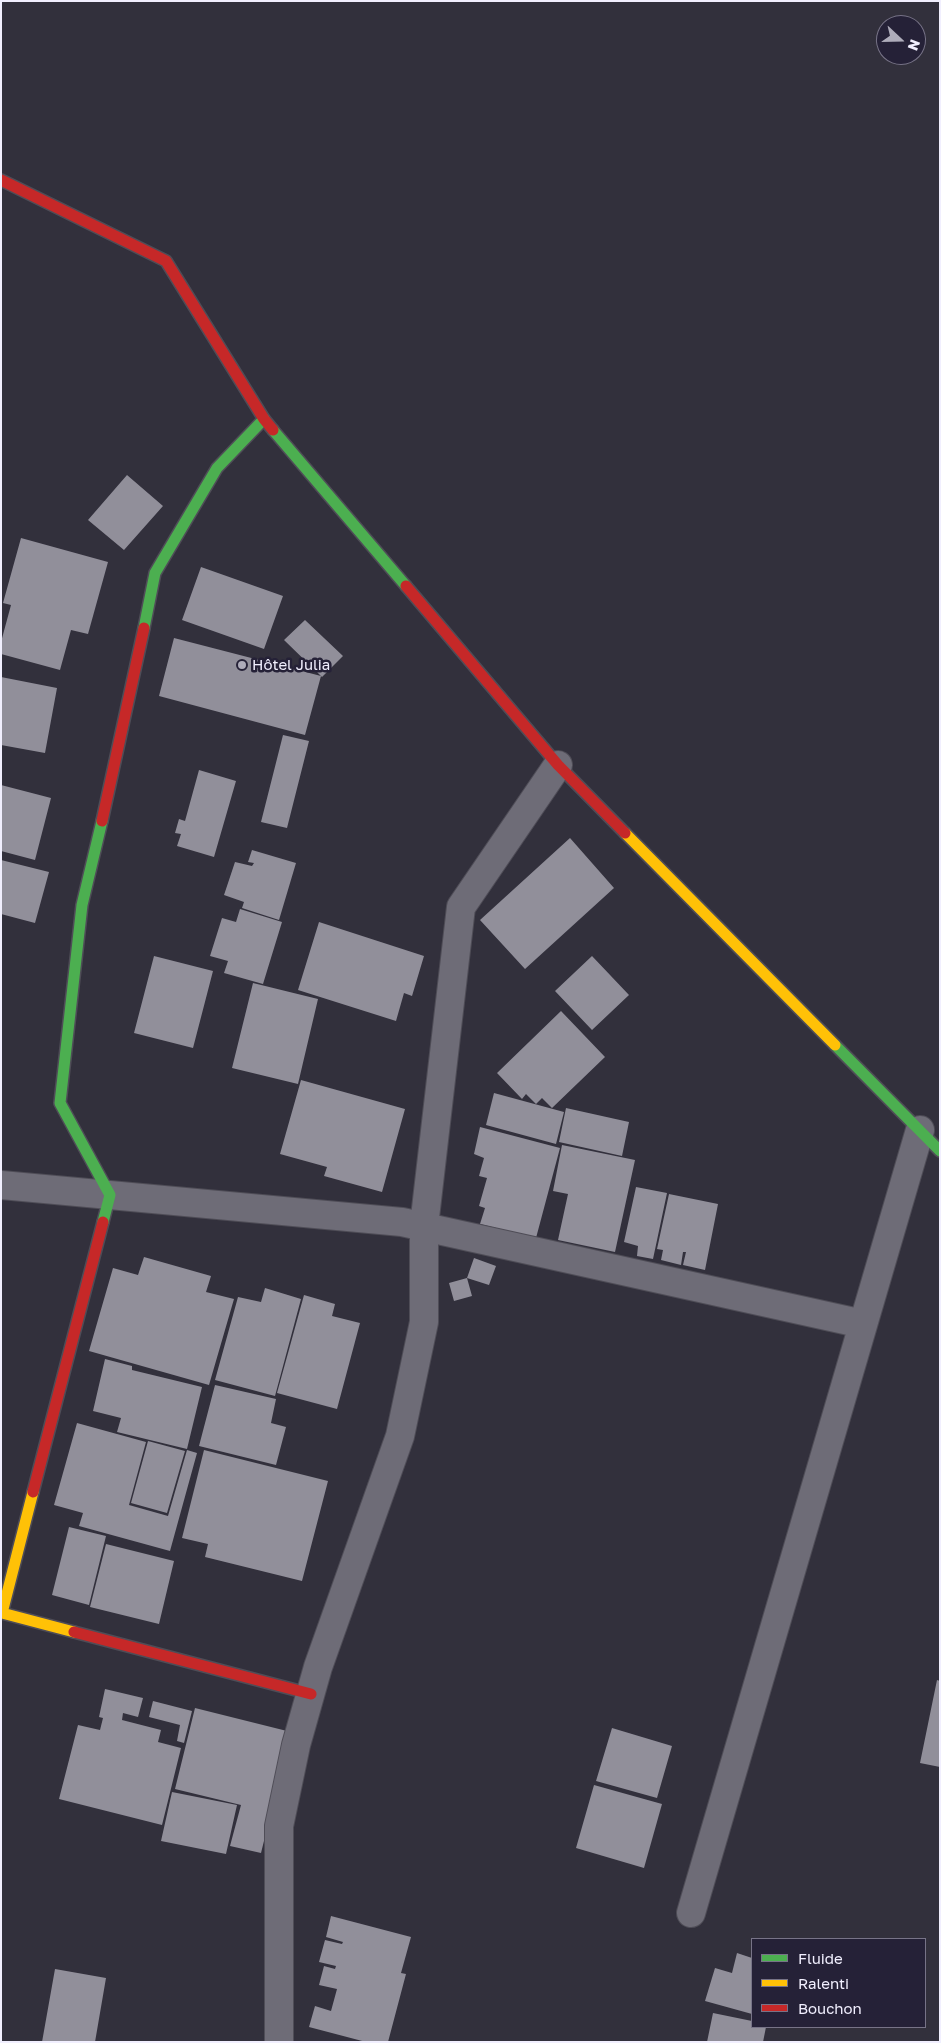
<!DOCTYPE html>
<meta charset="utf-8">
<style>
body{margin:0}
#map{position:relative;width:941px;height:2043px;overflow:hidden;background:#32303c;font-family:"Golos Text",sans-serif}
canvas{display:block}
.frame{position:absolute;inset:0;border:2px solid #f1effe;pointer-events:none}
.legend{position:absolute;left:751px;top:1938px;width:175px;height:90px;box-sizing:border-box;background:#252137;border:1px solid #777387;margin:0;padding:6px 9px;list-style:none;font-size:15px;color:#f1effe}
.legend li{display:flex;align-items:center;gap:10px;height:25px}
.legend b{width:25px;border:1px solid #777387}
.north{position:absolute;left:876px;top:15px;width:50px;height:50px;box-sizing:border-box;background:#252137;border:1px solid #777387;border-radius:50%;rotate:111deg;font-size:14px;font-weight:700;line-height:20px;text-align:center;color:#f1effe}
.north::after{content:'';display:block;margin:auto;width:18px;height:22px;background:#aeacba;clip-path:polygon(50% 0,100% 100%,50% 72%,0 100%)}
</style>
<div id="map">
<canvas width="941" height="2043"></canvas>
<div class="frame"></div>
<ul class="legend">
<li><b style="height:6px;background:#4caf50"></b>Fluide</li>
<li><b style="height:6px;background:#ffc107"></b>Ralenti</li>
<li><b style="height:6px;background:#c62828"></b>Bouchon</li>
</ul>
<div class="north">N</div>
</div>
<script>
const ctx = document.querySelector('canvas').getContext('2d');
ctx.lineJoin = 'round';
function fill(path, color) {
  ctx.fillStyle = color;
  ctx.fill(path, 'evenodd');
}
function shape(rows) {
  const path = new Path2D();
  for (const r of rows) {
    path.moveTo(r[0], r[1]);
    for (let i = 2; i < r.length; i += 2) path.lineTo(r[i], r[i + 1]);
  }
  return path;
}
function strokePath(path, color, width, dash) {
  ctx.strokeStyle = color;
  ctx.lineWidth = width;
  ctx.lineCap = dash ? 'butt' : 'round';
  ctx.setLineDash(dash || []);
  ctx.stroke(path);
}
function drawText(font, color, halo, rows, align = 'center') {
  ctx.font = font + ' "Golos Text",sans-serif';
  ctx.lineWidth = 5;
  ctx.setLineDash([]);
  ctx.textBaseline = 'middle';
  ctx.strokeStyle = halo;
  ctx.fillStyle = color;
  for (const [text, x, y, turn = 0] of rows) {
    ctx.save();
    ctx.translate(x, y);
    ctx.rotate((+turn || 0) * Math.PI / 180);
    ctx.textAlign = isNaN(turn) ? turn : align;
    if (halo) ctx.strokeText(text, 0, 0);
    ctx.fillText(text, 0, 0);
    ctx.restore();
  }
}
fill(shape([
 [127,475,163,506,124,550,88,520],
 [21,538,108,562,88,634,71,630,60,670,1,654,1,642,11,605,3,603],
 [201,567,283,596,264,649,182,620],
 [305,620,343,656,322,677,321,676,305,735,159,696,174,638,321,676,284,640],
 [1,677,57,688,45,753,1,745],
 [283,735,309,741,287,828,261,822],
 [199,770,236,781,214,857,177,846,181,834,175,833,179,819,185,821],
 [1,785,51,798,35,860,1,851],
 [570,838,614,888,525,969,480,920],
 [252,850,296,863,279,920,242,908,244,902,224,895,235,862,252,866,254,863,248,862],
 [1,860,49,872,35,923,1,914],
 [240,909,282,922,263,984,224,973,228,961,210,956,222,918,236,922],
 [319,922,424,956,412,996,404,993,396,1021,298,990],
 [154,956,213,971,193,1048,134,1033],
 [592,956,629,995,592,1030,555,991],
 [253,983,318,999,298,1084,232,1068],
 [561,1011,605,1057,552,1108,542,1098,536,1104,526,1094,522,1099,497,1073],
 [301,1080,405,1109,382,1192,324,1176,327,1167,280,1154],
 [494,1093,564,1112,556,1144,486,1125],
 [566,1108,629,1122,622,1156,559,1142],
 [480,1127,560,1148,536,1238,480,1224,485,1208,479,1206,487,1178,479,1176,484,1158,474,1154],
 [562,1145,635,1160,615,1252,558,1240,568,1194,553,1191],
 [636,1187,667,1193,653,1259,637,1256,638,1246,624,1242],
 [669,1194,718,1204,705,1270,683,1265,686,1252,683,1252,681,1265,661,1260,663,1250,657,1249],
 [144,1257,211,1276,206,1292,234,1299,209,1385,89,1351,113,1268,138,1275],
 [474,1258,496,1266,489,1285,467,1278],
 [467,1278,472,1296,454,1301,449,1283],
 [265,1288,301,1299,275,1396,215,1380,238,1297,261,1302],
 [304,1295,335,1304,332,1316,360,1323,337,1409,277,1393],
 [105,1359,132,1366,132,1370,202,1387,187,1449,117,1432,121,1418,93,1411],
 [215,1385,276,1399,271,1423,286,1427,276,1465,199,1446],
 [77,1423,146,1442,129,1505,168,1516,187,1450,197,1453,170,1551,79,1526,83,1513,54,1505],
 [148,1441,185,1451,167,1513,131,1503],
 [204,1450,328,1481,302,1581,205,1557,208,1544,182,1538],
 [69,1527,106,1536,89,1605,52,1595],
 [106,1544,174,1561,159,1624,90,1607],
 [937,1680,940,1681,940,1767,920,1763],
 [105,1689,143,1698,138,1717,123,1713,122,1720,161,1730,158,1742,181,1748,162,1825,59,1799,78,1725,100,1730,103,1718,99,1717],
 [153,1701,192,1711,184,1743,177,1741,180,1725,149,1717],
 [195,1708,291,1732,261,1853,230,1846,241,1805,175,1789],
 [612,1728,672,1746,657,1798,596,1781],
 [594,1785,662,1804,644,1868,576,1848],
 [172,1792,237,1805,226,1854,161,1841],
 [331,1916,411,1937,401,1973,406,1974,388,2042,366,2042,309,2027,315,2006,331,2011,337,1989,319,1985,324,1966,335,1969,336,1966,319,1962,325,1940,342,1944,343,1942,326,1937],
 [737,1953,752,1958,752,2014,705,2001,715,1968,732,1973],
 [55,1969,106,1978,95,2042,42,2042],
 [713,2013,752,2021,752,2027,766,2027,763,2042,707,2042]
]), '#918f9a');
const street = shape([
 [1,1185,402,1222,863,1324],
 [691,1913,920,1130],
 [279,2042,279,1826,296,1745,318,1667,400,1436,424,1322,424,1226,461,907,558,765]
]);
const fast = shape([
 [273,430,406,586],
 [144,628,155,573,217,468,264,419],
 [102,821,82,905,60,1103,110,1195,103,1222],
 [835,1045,940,1151]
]);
const slow = shape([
 [625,833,835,1045],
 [33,1492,2,1613,74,1632]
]);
const jam = shape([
 [1,180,166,261,264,419,273,430],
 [406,586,558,765,625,833],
 [102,821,144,628],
 [33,1492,103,1222],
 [74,1632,311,1694]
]);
strokePath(street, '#4f4d57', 30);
strokePath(fast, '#4f4d57', 14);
strokePath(slow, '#4f4d57', 14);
strokePath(jam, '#4f4d57', 14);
strokePath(street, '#6e6c77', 28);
strokePath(fast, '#4caf50', 11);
strokePath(slow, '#ffc107', 11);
strokePath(jam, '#c62828', 11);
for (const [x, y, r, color] of [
 [242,665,5,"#aeacba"]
]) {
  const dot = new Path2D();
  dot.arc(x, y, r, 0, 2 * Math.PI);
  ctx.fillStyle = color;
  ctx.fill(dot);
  strokePath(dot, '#252137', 2);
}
drawText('15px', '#f1effe', '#252137', [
 ["Hôtel Julia",252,665]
], 'left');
</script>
